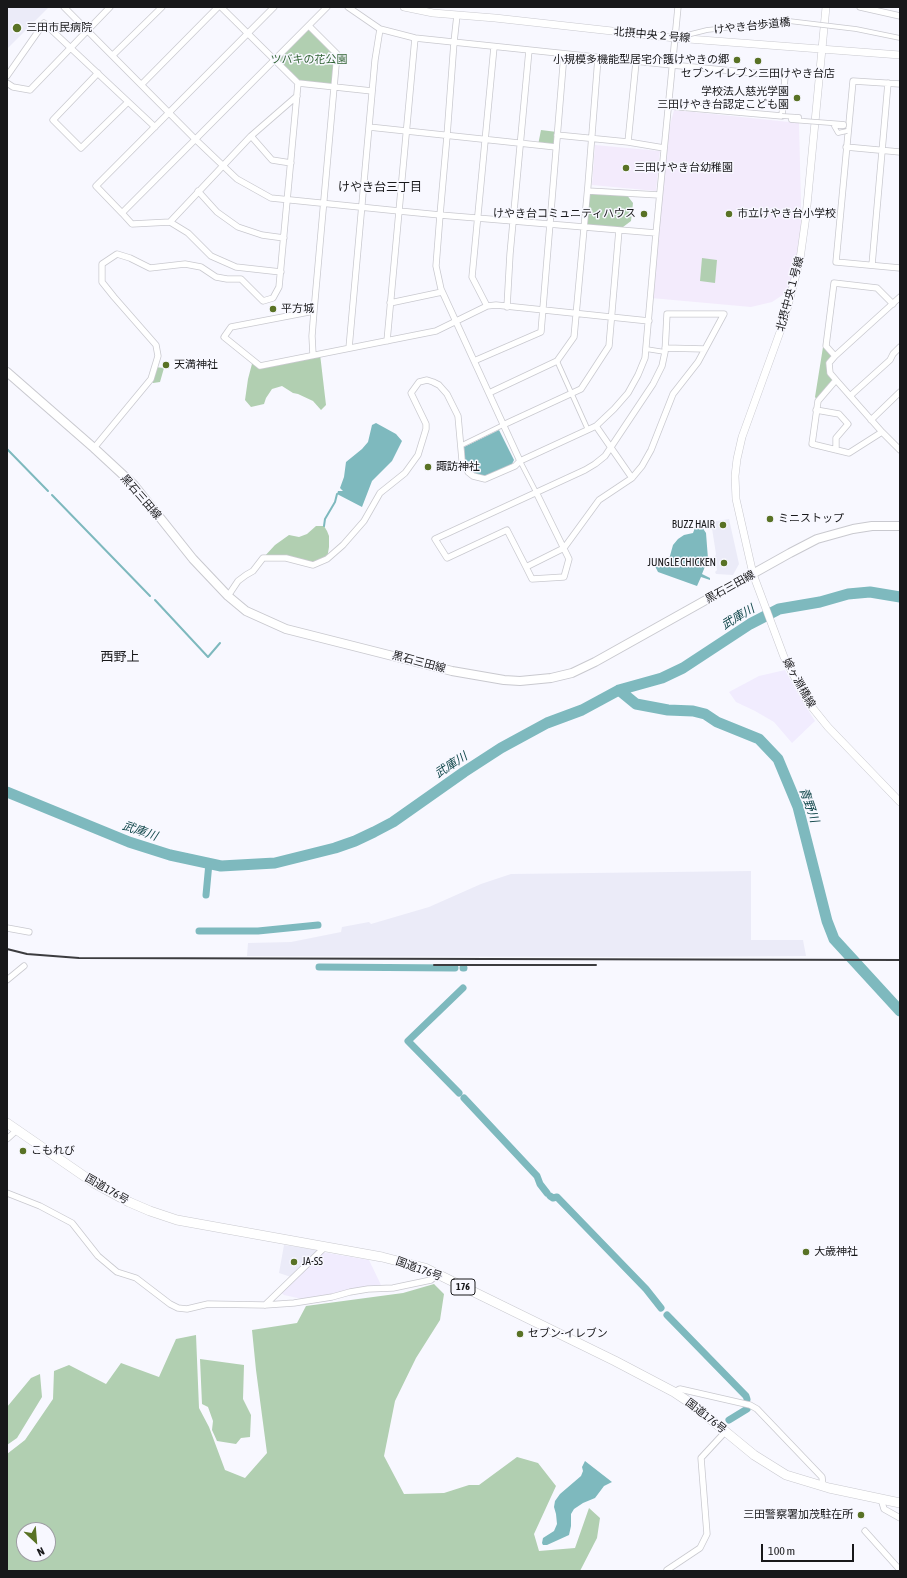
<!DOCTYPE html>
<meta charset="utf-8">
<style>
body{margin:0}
#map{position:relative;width:907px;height:1578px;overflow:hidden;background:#f8f8ff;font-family:"Asap Condensed",sans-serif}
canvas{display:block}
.frame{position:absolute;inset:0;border:8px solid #18181a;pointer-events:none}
.north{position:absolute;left:16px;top:1522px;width:40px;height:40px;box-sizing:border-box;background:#f8f8ff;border:1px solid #9e9ea3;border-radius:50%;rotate:154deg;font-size:11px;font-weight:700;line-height:16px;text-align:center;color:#18181a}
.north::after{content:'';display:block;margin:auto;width:14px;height:18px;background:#597225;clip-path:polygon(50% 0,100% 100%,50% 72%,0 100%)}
.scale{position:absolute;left:761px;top:1544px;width:93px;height:18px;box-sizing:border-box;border:2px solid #18181a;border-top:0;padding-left:5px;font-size:12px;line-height:14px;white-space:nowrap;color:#18181a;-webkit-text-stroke:3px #f8f8ff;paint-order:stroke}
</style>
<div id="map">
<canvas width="907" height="1578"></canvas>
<div class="frame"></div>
<div class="north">N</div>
<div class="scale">100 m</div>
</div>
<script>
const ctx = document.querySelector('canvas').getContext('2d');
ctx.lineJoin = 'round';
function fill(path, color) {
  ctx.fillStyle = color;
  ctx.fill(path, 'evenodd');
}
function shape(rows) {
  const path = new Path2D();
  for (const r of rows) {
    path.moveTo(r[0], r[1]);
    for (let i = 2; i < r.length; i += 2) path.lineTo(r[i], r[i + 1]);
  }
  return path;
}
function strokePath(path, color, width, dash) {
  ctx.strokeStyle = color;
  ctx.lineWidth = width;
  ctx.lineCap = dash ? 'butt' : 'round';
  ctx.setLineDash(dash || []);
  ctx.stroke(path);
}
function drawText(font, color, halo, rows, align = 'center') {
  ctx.font = font + ' "Asap Condensed","Noto Sans JP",sans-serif';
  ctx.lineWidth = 3;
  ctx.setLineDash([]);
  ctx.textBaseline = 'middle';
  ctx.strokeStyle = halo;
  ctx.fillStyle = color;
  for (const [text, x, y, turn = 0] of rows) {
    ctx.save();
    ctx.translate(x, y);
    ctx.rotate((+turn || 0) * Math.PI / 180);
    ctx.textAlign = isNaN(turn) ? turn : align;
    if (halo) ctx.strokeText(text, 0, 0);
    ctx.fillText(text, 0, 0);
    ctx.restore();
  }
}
fill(shape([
 [7,7,49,7,7,49],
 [729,519,739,564,733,575,716,574,715,572,717,570,715,557,716,554,711,522],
 [751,871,751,940,803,940,806,956,670,957,247,956,248,943,291,942,341,932,342,927,369,922,371,924,429,907,481,884,511,874],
 [284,1245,319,1250,291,1277,279,1273]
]), '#ebebf8');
fill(shape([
 [785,670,803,702,815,721,792,743,774,722,755,711,736,702,729,692,759,676],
 [322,1252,369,1260,381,1285,335,1295,302,1299,284,1295,280,1292]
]), '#f1ecfe');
fill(shape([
 [674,110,799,123,802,246,793,288,772,302,751,307,651,298,664,148],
 [595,145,660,151,656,191,592,185]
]), '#f3ebfc');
fill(shape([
 [309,26,337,54,333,87,298,83,275,60],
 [541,130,557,132,557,143,552,146,538,145],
 [588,191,626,194,633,203,631,221,619,230,584,227],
 [702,258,717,260,715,283,700,281],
 [823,347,825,347,832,355,828,362,834,380,817,400,815,397],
 [320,354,326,405,321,410,313,401,298,394,293,393,282,386,272,389,266,398,264,404,251,407,245,400,248,379,253,360,260,366],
 [155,367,164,368,160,382,153,383,151,379],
 [316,526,324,526,327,531,329,536,329,547,327,559,313,565,286,558,263,558,275,545,289,535,299,537,307,534],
 [434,1284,444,1294,440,1320,416,1358,395,1401,384,1456,404,1494,444,1493,469,1485,479,1485,517,1457,538,1463,556,1486,534,1534,539,1551,575,1548,589,1508,600,1518,597,1538,580,1571,7,1571,7,1454,25,1440,53,1399,54,1371,69,1365,106,1384,121,1363,159,1377,176,1339,196,1335,199,1408,209,1427,225,1470,245,1478,267,1453,256,1370,252,1330,297,1323,306,1306,403,1293],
 [24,1530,48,1530,48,1554,24,1554],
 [200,1359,244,1365,243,1399,251,1415,250,1437,241,1438,236,1444,217,1441,212,1430,213,1421,208,1407,202,1404],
 [40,1374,42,1397,17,1438,7,1445,7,1407,31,1378]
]), '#b1cfb1');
fill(shape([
 [376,423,396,434,402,441,392,461,372,481,362,507,337,494,338,491,343,491,340,488,344,477,346,462,362,449,368,442,372,425],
 [499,430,514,460,512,464,487,476,478,475,471,471,465,461,464,447],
 [700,524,706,533,708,559,702,574,710,578,710,580,701,577,697,586,658,572,655,566,658,564,668,563,673,545,678,539,684,535,693,533,696,525],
 [585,1461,612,1482,604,1486,595,1498,583,1503,574,1509,571,1514,571,1526,569,1535,547,1545,543,1545,542,1543,543,1538,554,1531,557,1524,556,1514,554,1507,555,1501,560,1494,581,1476,583,1471,582,1467]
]), '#7eb9be');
strokePath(shape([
 [7,449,48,491],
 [52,495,150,596],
 [324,526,325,519,335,502,337,494],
 [155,600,208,657,220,643]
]), '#7eb9be', 2);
strokePath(shape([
 [206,895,209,863],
 [199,931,258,931,318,925],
 [319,967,455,968],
 [463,968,464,968],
 [459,1093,408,1041,463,988],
 [464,1098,537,1176,540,1184,547,1193],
 [550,1196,553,1198,557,1197,646,1289,661,1308],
 [667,1315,746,1396,747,1399],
 [729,1420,747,1409]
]), '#7eb9be', 7);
strokePath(shape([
 [619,690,636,704,668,710,693,711,705,714,717,722,759,739,778,759,798,807,827,921,834,939,900,1011],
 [7,792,129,842,170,855,221,866,275,863,335,848,355,841,374,832,393,822,464,772,501,748,547,723,582,710,619,690,662,678,683,668,750,624,779,609,820,602,848,594,870,592,900,597]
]), '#7eb9be', 11);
const pedestrian = shape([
 [646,349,665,352],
 [557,361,588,430],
 [462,445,503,425],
 [520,461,536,492]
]);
const minor = shape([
 [64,7,195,139,237,179,271,198,399,211,440,215,513,221,584,227,656,233,645,358,638,375,628,393,614,409,596,426,520,461,441,289,436,266,440,215,447,136,454,42,457,15],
 [221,7,298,83,372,91],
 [348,7,380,29,415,38,672,65,785,76,782,116,668,106],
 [860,7,900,16],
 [309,26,337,54,314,311,231,327,224,337,260,366,436,331,487,306,496,305,649,321],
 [113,55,162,7],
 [98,73,53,120,81,148,128,102],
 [7,76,44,23,155,127],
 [7,83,13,87,30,90,110,7],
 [142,84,218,7],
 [900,84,853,81,836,262,900,268],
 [369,127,556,147],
 [557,135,628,142,664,148],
 [251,136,272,160,291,163],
 [628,142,636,62],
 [846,147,900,152],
 [198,191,217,212,238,227,262,235,284,238],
 [588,191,659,195],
 [122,213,96,186,274,7],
 [170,222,251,136,297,96],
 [656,233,678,7],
 [872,265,888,83],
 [281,272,236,267,211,256,188,233,170,222,132,224,122,213,327,7],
 [390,303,442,292],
 [893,304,877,288,834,283,826,346,835,356,829,363,830,373,836,380,818,401,812,444,849,453,882,432,900,450],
 [487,306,472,277,494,47],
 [507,307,510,254,529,50],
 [667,314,724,314,698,362,673,394,651,450,642,466,632,478,599,500,564,548,526,567,507,530,447,558,435,539,585,470,595,464,605,456,653,384,662,366,665,352,667,314],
 [387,341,415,38],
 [349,348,375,60,380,29],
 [665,348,705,349],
 [313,355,312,336,314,311],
 [835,356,900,297],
 [474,361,541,332,564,54],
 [836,380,882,432],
 [489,393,557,361,574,337,588,185,598,58],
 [850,396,890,360,893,354,900,347],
 [816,410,839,414,848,424,836,438,836,450],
 [871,420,900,392],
 [503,425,581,389,609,346,619,230],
 [596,426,632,478],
 [94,448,151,379,158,356,156,345,114,297,102,282,102,264,117,254,130,258,150,268,185,264,201,267,216,277,227,279,241,279,263,301,273,298,279,287,298,83],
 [526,567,532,579,564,577,569,559,536,492],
 [228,596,238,581,246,575,253,571,263,558,286,558,313,565,327,559,343,545,364,521,380,493,405,473,418,455,426,429,426,424,411,393,419,382,427,380,433,382,439,385,447,394,458,416,462,460,468,472,473,476,485,479,515,466,520,461],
 [7,928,29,932],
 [7,980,24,966],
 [7,1139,17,1130],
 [7,1193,40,1206,72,1223,98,1256,117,1272,136,1278,170,1304,178,1308,187,1309,208,1304,265,1305,294,1303,332,1297,350,1292,368,1289,393,1288,431,1280,438,1274],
 [265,1305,325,1247],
 [674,1392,680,1389,750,1405,757,1409,822,1477,823,1486],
 [881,1499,884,1509,900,1518],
 [865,1531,900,1570],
 [667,1570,700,1548,707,1534,701,1458,726,1431]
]);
const tertiary = shape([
 [404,7,433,13,495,18,675,38,900,55],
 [826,7,806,216,800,259,784,321,742,437,737,459,735,476,736,499,753,574,784,657,807,701,828,727,900,802]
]);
const secondary = shape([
 [7,372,94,448,134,485,193,559,228,596,246,611,286,629,452,671,504,680,520,681,551,678,572,673,595,662,790,553,817,539,853,529,872,526,900,526]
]);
const trunk = shape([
 [7,1123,94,1183,129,1202,150,1211,177,1220,382,1257,425,1268,615,1361,674,1392,692,1404,754,1455,786,1475,829,1488,900,1503]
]);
strokePath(pedestrian, '#c9c9cf', 5.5);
strokePath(minor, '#c9c9cf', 7);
strokePath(tertiary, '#c9c9cf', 8);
strokePath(secondary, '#c9c9cf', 10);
strokePath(trunk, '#c9c9cf', 10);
strokePath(pedestrian, '#fff', 4);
strokePath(minor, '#fff', 5.5);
strokePath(tertiary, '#fff', 7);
strokePath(secondary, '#fff', 8);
strokePath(trunk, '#fff', 9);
strokePath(shape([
 [7,949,27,954,79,958,900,960],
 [434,965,596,965]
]), '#3c3c3f', 2);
const pedestrianBridge = shape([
 [675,38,707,30,789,21,856,29,900,38],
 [782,116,799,117,799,119,791,118,791,120,844,124,844,126,834,126,838,133,847,131]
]);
strokePath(pedestrianBridge, '#c9c9cf', 5.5, []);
strokePath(pedestrianBridge, '#fff', 4);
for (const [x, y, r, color] of [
 [17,28,5,"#597225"],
 [737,60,4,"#597225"],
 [758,61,4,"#597225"],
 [797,98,4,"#597225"],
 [626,168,4,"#597225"],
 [644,214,4,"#597225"],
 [729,214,4,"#597225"],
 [273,309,4,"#597225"],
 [166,365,4,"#597225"],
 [428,467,4,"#597225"],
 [770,519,4,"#597225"],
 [723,525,4,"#597225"],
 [724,563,4,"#597225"],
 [23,1151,4,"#597225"],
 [806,1252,4,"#597225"],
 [294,1262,4,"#597225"],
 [520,1334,4,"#597225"],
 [861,1515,4,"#597225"]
]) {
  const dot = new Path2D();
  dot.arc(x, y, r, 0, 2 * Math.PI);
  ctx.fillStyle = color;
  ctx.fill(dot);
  strokePath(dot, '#f8f8ff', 1.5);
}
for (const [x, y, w] of [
 [463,1287,24]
]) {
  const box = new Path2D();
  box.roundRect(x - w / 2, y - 8, w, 16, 3);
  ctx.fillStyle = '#f8f8ff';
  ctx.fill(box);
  strokePath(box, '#18181a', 1);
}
drawText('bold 10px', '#18181a', null, [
 ["176",463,1287]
]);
drawText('11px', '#18181a', '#f8f8ff', [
 ["けやき台歩道橋",752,26,-6],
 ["北摂中央２号線",652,35,5],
 ["北摂中央１号線",790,294,-75],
 ["黒石三田線",141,497,49],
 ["黒石三田線",730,587,-29],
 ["黒石三田線",419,662,15],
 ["嫁ヶ淵橋線",799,683,61],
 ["国道176号",107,1189,30],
 ["国道176号",419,1269,20],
 ["国道176号",706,1416,38]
]);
drawText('11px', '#18181a', '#f8f8ff', [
 ["三田市民病院",26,28],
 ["小規模多機能型居宅介護けやきの郷",729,60,"right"],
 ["セブンイレブン三田けやき台店",758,74,"center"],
 ["学校法人慈光学園",789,92,"right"],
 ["三田けやき台認定こども園",789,105,"right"],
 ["三田けやき台幼稚園",634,168],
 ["けやき台コミュニティハウス",636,214,"right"],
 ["市立けやき台小学校",737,214],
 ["平方城",281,309],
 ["天満神社",174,365],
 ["諏訪神社",436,467],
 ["ミニストップ",778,519],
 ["BUZZ HAIR",715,525,"right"],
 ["JUNGLE CHICKEN",716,563,"right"],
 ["こもれび",31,1151],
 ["大歳神社",814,1252],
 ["JA-SS",302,1262],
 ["セブン-イレブン",528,1334],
 ["三田警察署加茂駐在所",853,1515,"right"]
], 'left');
drawText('11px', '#326436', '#f8f8ff', [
 ["ツバキの花公園",309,60]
]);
drawText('12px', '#18181a', '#f8f8ff', [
 ["けやき台三丁目",380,187]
]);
drawText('italic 12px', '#11474b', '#f8f8ff', [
 ["武庫川",738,617,-31],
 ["武庫川",451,765,-33],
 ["青野川",809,805,71],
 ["武庫川",140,831,19]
]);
drawText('13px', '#18181a', '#f8f8ff', [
 ["西野上",120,657]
]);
</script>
